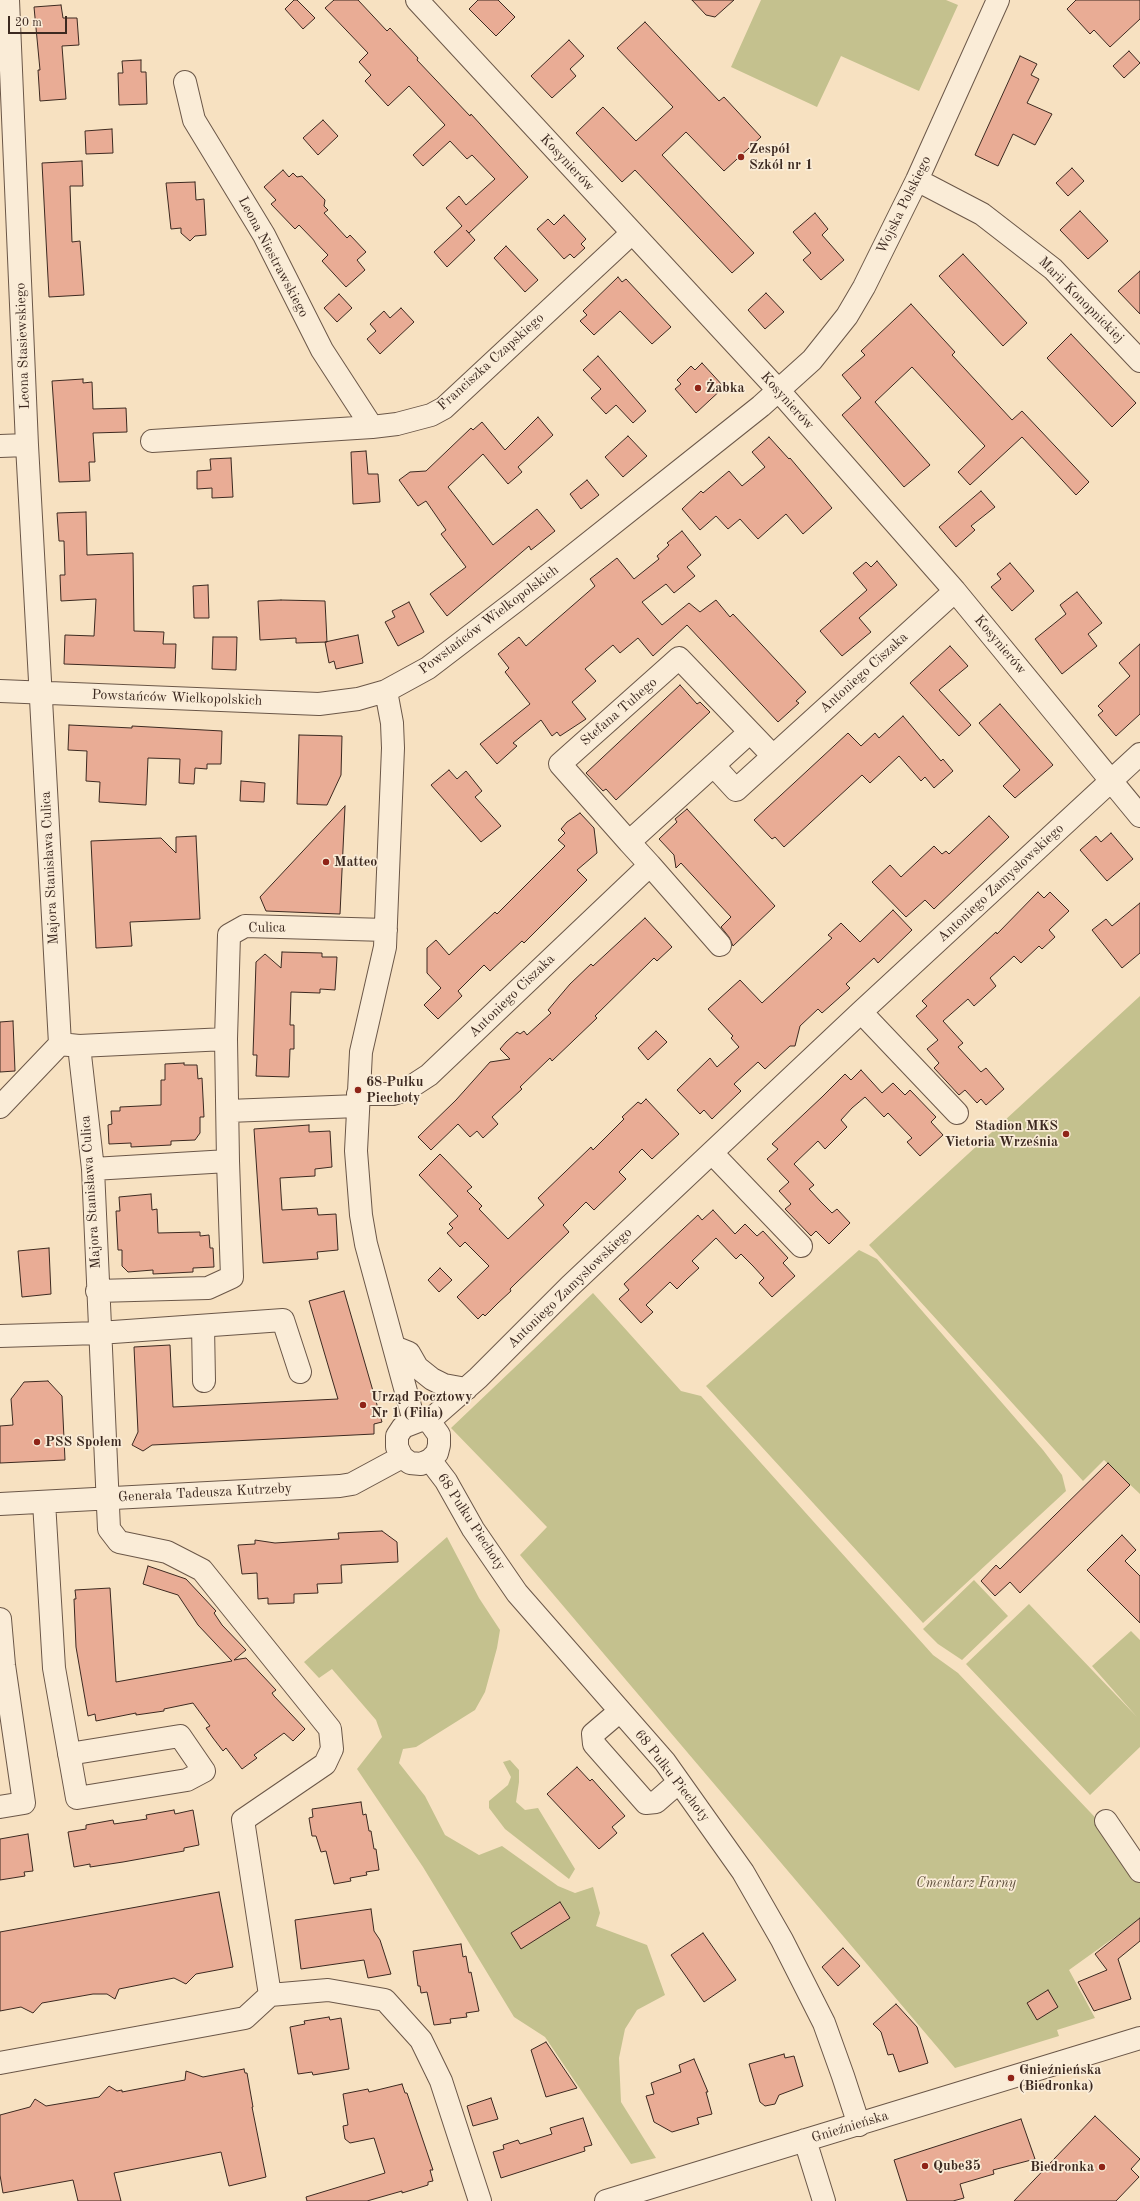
<!DOCTYPE html>
<meta charset="utf-8">
<style>
body{margin:0}
#map{position:relative;width:1140px;height:2201px;overflow:hidden;background:#f7e1c1;font-family:"Old Standard TT",serif}
canvas{display:block}
.scale{position:absolute;left:8px;top:16px;width:59px;height:18px;box-sizing:border-box;border:2px solid #3c2920;border-top:0;padding-left:5px;font-size:12px;line-height:14px;white-space:nowrap;color:#3c2920;-webkit-text-stroke:3px #faecd7;paint-order:stroke}
</style>
<div id="map">
<canvas width="1140" height="2201"></canvas>
<div class="scale">20 m</div>
</div>
<script>
const ctx = document.querySelector('canvas').getContext('2d');
ctx.lineJoin = 'round';
function fill(path, color) {
  ctx.fillStyle = color;
  ctx.fill(path, 'evenodd');
}
function shape(rows) {
  const path = new Path2D();
  for (const r of rows) {
    path.moveTo(r[0], r[1]);
    for (let i = 2; i < r.length; i += 2) path.lineTo(r[i], r[i + 1]);
  }
  return path;
}
function strokePath(path, color, width, dash) {
  ctx.strokeStyle = color;
  ctx.lineWidth = width;
  ctx.lineCap = dash ? 'butt' : 'round';
  ctx.setLineDash(dash || []);
  ctx.stroke(path);
}
function drawText(font, color, halo, rows, align = 'center') {
  ctx.font = font + ' "Old Standard TT",serif';
  ctx.lineWidth = 3.5;
  ctx.setLineDash([]);
  ctx.textBaseline = 'middle';
  ctx.strokeStyle = halo;
  ctx.fillStyle = color;
  for (const [text, x, y, turn = 0] of rows) {
    ctx.save();
    ctx.translate(x, y);
    ctx.rotate((+turn || 0) * Math.PI / 180);
    ctx.textAlign = isNaN(turn) ? turn : align;
    if (halo) ctx.strokeText(text, 0, 0);
    ctx.fillText(text, 0, 0);
    ctx.restore();
  }
}
fill(shape([
 [761,0,946,0,958,5,919,91,841,56,817,107,731,67],
 [1140,996,1140,1494,1104,1460,1083,1481,869,1245],
 [859,1250,877,1259,1043,1450,1062,1475,1066,1491,923,1623,706,1386],
 [593,1293,681,1391,701,1396,933,1655,958,1673,1108,1831,1140,1879,1140,1919,1069,1970,1095,2018,1057,2030,1059,2036,955,2068,520,1555,547,1527,451,1428],
 [447,1537,479,1598,500,1630,497,1648,485,1692,475,1710,416,1747,403,1749,399,1763,425,1796,445,1835,479,1855,502,1846,558,1886,575,1893,593,1887,600,1913,596,1926,647,1945,665,1995,637,2010,625,2029,619,2058,621,2102,656,2158,631,2164,545,2037,514,2017,423,1867,357,1769,382,1737,376,1720,332,1669,319,1678,304,1662],
 [974,1580,1008,1616,962,1660,938,1644,923,1629],
 [1029,1604,1137,1717,1092,1666,1131,1631,1140,1640,1140,1747,1090,1795,966,1664],
 [510,1760,519,1770,519,1782,516,1802,525,1810,538,1808,575,1869,569,1879,505,1829,489,1808,489,1801,508,1785,511,1777,503,1762]
]), '#c4c18e');
const building = shape([
 [294,0,297,0,315,18,303,29,285,9,294,0],
 [334,0,358,0,387,31,390,28,418,58,417,60,470,116,471,114,528,177,469,233,466,230,475,240,447,267,434,252,462,226,446,208,459,196,466,205,495,179,472,155,467,159,450,141,423,166,413,155,445,125,409,86,388,106,365,81,371,75,359,62,368,53,325,8,334,0],
 [478,0,498,0,515,17,496,36,469,9,478,0],
 [692,0,734,0,715,17,706,15,692,0],
 [1076,0,1140,0,1140,19,1110,47,1094,30,1090,34,1067,9,1076,0],
 [61,5,63,18,77,18,79,45,62,46,66,99,40,101,38,70,40,70,34,7,61,5],
 [645,22,719,101,724,97,761,137,724,171,686,132,662,155,754,253,732,273,635,170,622,182,576,133,603,107,636,141,673,107,617,48,645,22],
 [569,40,584,56,570,69,576,76,552,98,531,76,569,40],
 [1129,51,1140,63,1124,78,1113,66,1129,51],
 [1020,56,1037,64,1031,75,1039,79,1027,103,1052,114,1035,145,1013,134,998,166,975,155,1020,56],
 [141,60,141,72,146,72,147,104,119,105,118,73,123,73,122,61,141,60],
 [323,120,338,136,318,155,303,138,323,120],
 [112,129,113,153,86,154,85,131,112,129],
 [82,161,83,186,70,186,72,242,80,241,84,295,49,297,42,163,82,161],
 [1072,168,1084,181,1068,196,1056,183,1072,168],
 [283,170,289,177,293,173,297,177,302,176,325,200,324,206,328,210,324,213,347,238,350,235,366,252,357,260,365,270,346,287,322,261,328,255,299,225,295,229,271,204,276,200,264,187,283,170],
 [195,182,196,200,204,199,206,235,195,236,190,241,181,233,181,228,171,229,166,183,195,182],
 [1080,211,1108,241,1088,259,1060,230,1080,211],
 [815,213,828,229,822,235,844,260,821,280,803,260,811,253,793,232,815,213],
 [564,215,586,239,581,244,585,248,574,258,570,254,564,259,537,229,548,219,554,225,564,215],
 [506,246,538,280,525,292,494,258,506,246],
 [963,254,1027,323,1003,346,939,276,963,254],
 [1140,271,1140,314,1118,291,1140,271],
 [618,277,622,282,626,279,671,327,652,344,620,311,594,335,580,321,587,315,583,311,618,277],
 [766,293,784,312,765,329,748,310,766,293],
 [339,294,352,308,337,322,324,308,339,294],
 [911,304,955,352,952,355,1012,420,1022,411,1089,482,1076,495,1022,437,970,485,958,472,985,446,912,367,875,402,930,465,904,487,842,415,861,398,842,375,865,355,861,351,911,304],
 [401,308,414,322,380,354,367,339,376,331,370,324,384,311,390,318,401,308],
 [1071,334,1136,403,1112,427,1047,358,1071,334],
 [598,356,646,411,633,423,616,405,606,414,591,398,601,389,583,370,598,356],
 [702,363,724,387,696,413,675,389,681,384,677,380,691,366,695,370,702,363],
 [83,379,83,383,92,382,93,409,126,408,127,432,93,433,95,462,89,462,90,481,59,482,52,381,83,379],
 [538,417,553,435,518,467,522,472,508,484,483,454,448,487,493,545,537,509,555,531,531,550,529,546,447,616,430,594,466,567,441,534,446,530,426,501,418,506,399,480,410,472,426,471,471,428,473,430,482,422,505,450,538,417],
 [628,436,647,456,623,477,605,457,628,436],
 [769,437,789,459,790,458,832,508,803,534,786,514,758,539,740,519,728,529,716,516,700,530,682,509,701,491,703,493,729,471,742,486,765,467,752,452,769,437],
 [366,451,368,474,378,474,380,502,353,504,351,452,366,451],
 [231,458,233,497,212,498,212,488,197,489,197,471,211,470,210,459,231,458],
 [587,480,599,495,581,509,570,494,587,480],
 [981,491,995,507,971,526,975,530,956,547,939,527,981,491],
 [86,512,87,555,133,553,134,631,164,632,163,644,176,644,175,668,64,664,65,635,94,636,96,599,61,601,60,575,65,575,64,541,59,541,57,513,86,512],
 [682,531,701,555,687,567,695,576,674,593,666,584,642,602,662,625,689,603,700,612,716,600,730,617,733,614,806,692,796,701,799,703,778,722,687,625,653,656,638,638,620,653,613,645,585,669,596,681,572,702,586,719,560,736,557,732,552,736,541,720,513,743,517,746,497,764,480,744,530,704,505,672,509,668,498,654,519,637,526,646,595,586,590,579,617,558,634,579,659,559,657,556,669,545,667,543,682,531],
 [877,561,897,585,859,618,871,632,842,656,820,631,867,590,853,573,866,562,871,567,877,561],
 [1010,563,1034,591,1012,611,991,587,1001,579,997,574,1010,563],
 [208,585,209,618,194,618,193,586,208,585],
 [1077,592,1102,623,1088,634,1097,646,1062,674,1035,639,1066,614,1060,605,1077,592],
 [281,600,325,601,327,642,296,643,296,638,260,640,258,601,281,600],
 [409,602,424,632,398,646,385,622,395,617,392,611,409,602],
 [358,635,363,663,336,669,334,661,329,663,325,642,358,635],
 [213,637,237,637,236,670,212,669,213,637],
 [1140,644,1140,714,1116,736,1098,715,1103,711,1098,706,1130,676,1119,663,1140,644],
 [950,646,968,666,939,690,971,725,959,736,910,683,950,646],
 [680,685,697,704,700,702,710,712,616,800,606,789,603,791,586,773,680,685],
 [1000,704,1053,765,1015,798,1003,786,1020,770,979,723,1000,704],
 [903,716,941,761,943,759,953,771,934,788,925,777,921,781,899,756,870,783,862,775,784,847,775,837,772,839,754,820,848,733,861,746,875,733,879,738,903,716],
 [69,725,132,728,132,726,222,731,221,764,207,764,207,769,195,768,194,784,179,783,180,759,148,758,146,805,99,802,100,782,86,781,87,751,68,750,69,725],
 [299,735,342,736,341,775,327,805,297,804,299,735],
 [449,770,457,779,466,771,482,791,475,797,501,826,481,842,431,785,449,770],
 [241,781,265,783,264,802,240,801,241,781],
 [345,806,340,914,266,911,260,897,345,806],
 [687,809,775,906,733,946,729,937,721,927,731,917,681,863,676,868,674,855,659,839,677,822,675,819,687,809],
 [580,813,594,828,597,853,577,870,587,880,524,943,522,941,490,971,484,965,458,991,462,996,438,1019,424,1005,441,988,427,973,427,948,436,940,449,955,495,912,497,914,565,846,558,840,565,833,561,829,567,822,580,813],
 [989,816,1009,837,934,909,925,900,906,917,872,882,890,865,901,877,934,846,942,854,946,851,949,854,989,816],
 [1111,833,1133,859,1107,881,1080,850,1096,836,1101,842,1111,833],
 [196,836,200,919,130,922,132,946,96,948,91,841,161,838,176,853,176,837,196,836],
 [1038,892,1044,898,1050,892,1069,911,1049,930,1055,937,1042,949,1039,946,1021,963,1014,956,990,978,996,986,974,1006,968,999,943,1021,963,1043,958,1047,981,1072,986,1068,1004,1089,986,1105,981,1099,977,1103,965,1090,959,1095,934,1068,939,1063,927,1049,938,1040,916,1016,927,1006,922,1001,996,932,997,934,1038,892],
 [1140,903,1140,953,1122,968,1092,930,1106,919,1112,926,1140,903],
 [893,910,912,930,878,963,874,958,846,984,850,988,822,1013,818,1009,800,1026,795,1046,790,1046,765,1069,758,1062,734,1084,741,1091,712,1119,704,1110,700,1114,677,1090,710,1058,717,1067,739,1047,731,1038,733,1036,708,1009,740,980,762,1003,832,938,828,935,841,923,860,942,893,910],
 [645,918,672,947,657,961,654,958,595,1016,597,1018,552,1061,550,1058,520,1087,522,1089,492,1117,498,1124,483,1138,477,1131,470,1137,458,1124,431,1150,418,1137,456,1100,490,1062,510,1059,500,1049,506,1042,517,1032,520,1034,524,1031,527,1035,551,1013,548,1010,570,984,591,964,593,966,645,918],
 [282,952,322,953,322,957,337,957,335,990,320,989,320,993,291,992,290,1025,294,1025,294,1049,290,1049,289,1077,256,1076,257,1055,253,1055,256,962,265,954,281,968,282,952],
 [13,1021,15,1071,0,1072,0,1022,13,1021],
 [656,1031,667,1042,648,1060,638,1048,656,1031],
 [184,1063,184,1065,197,1065,198,1079,202,1078,204,1117,200,1117,200,1133,195,1140,171,1141,171,1145,131,1147,131,1143,109,1144,108,1125,112,1124,111,1111,120,1111,120,1107,161,1105,161,1080,165,1080,165,1064,184,1063],
 [861,1070,882,1093,893,1083,905,1095,910,1090,936,1117,931,1122,943,1135,920,1156,907,1142,912,1138,888,1113,884,1117,865,1097,852,1108,841,1120,847,1127,825,1149,818,1141,794,1164,814,1185,809,1189,821,1202,832,1213,837,1209,850,1223,829,1244,816,1231,811,1236,785,1209,791,1204,779,1191,789,1182,767,1159,778,1149,772,1144,822,1097,845,1074,851,1080,861,1070],
 [646,1099,679,1134,652,1159,642,1149,619,1172,626,1179,594,1210,586,1202,563,1225,569,1232,515,1284,510,1289,511,1291,498,1303,485,1316,483,1314,478,1319,457,1297,489,1266,465,1242,460,1247,447,1233,453,1228,449,1224,458,1216,419,1175,440,1154,472,1187,467,1191,482,1206,479,1209,508,1239,544,1205,538,1198,591,1147,593,1150,624,1119,622,1117,638,1102,641,1104,646,1099],
 [309,1125,309,1132,330,1131,332,1167,315,1169,315,1176,280,1178,282,1210,317,1208,318,1215,336,1214,338,1250,317,1252,318,1259,263,1263,254,1129,309,1125],
 [151,1194,152,1210,157,1209,158,1233,200,1232,200,1236,209,1235,210,1248,213,1248,214,1267,193,1268,193,1272,153,1274,153,1270,128,1272,122,1266,122,1250,118,1250,116,1211,120,1211,119,1197,151,1194],
 [713,1210,735,1234,745,1224,757,1236,763,1231,788,1258,783,1263,795,1276,772,1297,759,1283,764,1278,753,1266,741,1254,736,1259,716,1238,692,1261,699,1268,687,1279,677,1289,670,1282,646,1305,653,1312,641,1323,619,1299,629,1290,624,1284,698,1215,702,1220,713,1210],
 [49,1248,51,1294,22,1297,18,1251,49,1248],
 [440,1268,452,1280,439,1292,428,1280,440,1268],
 [344,1291,382,1422,374,1424,374,1434,152,1445,143,1451,132,1445,138,1432,134,1347,170,1345,173,1407,338,1399,309,1301,344,1291],
 [48,1381,62,1396,65,1460,0,1463,0,1426,13,1425,11,1399,24,1382,48,1381],
 [1108,1463,1130,1485,1020,1593,1010,1582,995,1596,981,1581,996,1565,1000,1569,1108,1463],
 [382,1531,397,1542,398,1562,341,1565,342,1583,317,1584,318,1593,294,1594,294,1603,268,1604,268,1598,258,1599,257,1573,242,1574,238,1545,255,1544,255,1540,275,1543,339,1539,338,1533,382,1531],
 [1122,1535,1136,1550,1125,1561,1140,1576,1140,1623,1087,1570,1122,1535],
 [148,1566,186,1579,216,1611,214,1613,222,1625,246,1650,234,1660,246,1658,276,1690,272,1693,274,1696,305,1729,293,1741,284,1733,254,1755,257,1758,242,1769,226,1748,223,1751,213,1738,206,1728,210,1726,193,1703,164,1709,164,1711,136,1715,136,1713,96,1721,95,1714,88,1716,76,1647,74,1599,76,1599,75,1590,110,1588,116,1682,232,1661,198,1625,178,1595,143,1584,148,1566],
 [577,1767,590,1781,592,1779,625,1816,612,1827,617,1833,599,1849,547,1794,577,1767],
 [361,1802,363,1815,366,1814,369,1831,371,1831,374,1849,376,1849,379,1870,366,1872,367,1875,350,1878,351,1881,334,1884,326,1851,321,1852,316,1836,312,1836,309,1818,313,1817,312,1809,361,1802],
 [174,1810,175,1814,193,1810,199,1845,184,1848,184,1851,123,1862,90,1867,90,1864,74,1867,68,1832,86,1829,86,1825,113,1820,114,1824,147,1819,146,1815,174,1810],
 [28,1834,33,1871,24,1872,25,1876,0,1880,0,1839,28,1834],
 [219,1892,233,1967,196,1974,186,1984,174,1978,119,1989,115,1999,107,1994,93,1994,42,2003,33,2013,21,2007,0,2011,0,1932,219,1892],
 [560,1902,570,1918,521,1949,511,1933,560,1902],
 [371,1909,374,1931,380,1940,391,1974,368,1978,364,1960,301,1969,295,1920,371,1909],
 [1140,1918,1140,1941,1118,1959,1131,1999,1094,2011,1078,1982,1107,1970,1095,1954,1140,1918],
 [703,1933,736,1980,704,2002,671,1955,703,1933],
 [461,1944,463,1957,466,1956,469,1973,471,1972,479,2011,466,2013,467,2017,450,2019,451,2023,434,2025,427,1992,421,1993,420,1986,418,1986,413,1951,461,1944],
 [843,1948,860,1966,838,1986,822,1967,843,1948],
 [1048,1990,1058,2007,1037,2020,1027,2003,1048,1990],
 [896,2004,917,2027,928,2063,899,2072,893,2054,888,2055,881,2032,873,2024,896,2004],
 [329,2017,330,2020,341,2018,349,2069,313,2075,312,2072,298,2074,290,2027,305,2024,304,2021,329,2017],
 [546,2042,577,2088,546,2097,531,2050,546,2042],
 [784,2054,785,2058,794,2056,803,2086,779,2095,775,2104,765,2106,760,2102,749,2064,784,2054],
 [694,2059,708,2092,706,2092,712,2114,697,2118,699,2124,672,2132,654,2122,646,2096,654,2094,651,2083,681,2072,679,2065,694,2059],
 [244,2069,245,2073,247,2073,253,2107,252,2107,266,2177,229,2186,221,2152,114,2173,121,2201,78,2201,73,2180,3,2193,0,2175,0,2115,30,2107,35,2099,46,2106,99,2097,109,2086,117,2091,122,2090,122,2092,185,2080,186,2071,203,2077,244,2069],
 [402,2084,405,2093,407,2093,433,2170,430,2170,433,2181,428,2182,428,2185,402,2193,402,2191,367,2201,307,2201,306,2197,385,2173,374,2138,350,2143,345,2139,343,2126,348,2125,343,2094,368,2089,369,2092,402,2084],
 [491,2098,498,2119,473,2126,467,2106,491,2098],
 [1095,2116,1140,2159,1131,2169,1139,2177,1116,2201,1014,2201,1095,2116],
 [583,2118,592,2145,584,2147,585,2151,501,2178,493,2152,504,2149,503,2145,518,2140,520,2144,552,2134,550,2128,583,2118],
 [1021,2119,1035,2159,993,2170,994,2174,960,2184,964,2198,953,2201,907,2201,894,2160,1021,2119]
]);
fill(building, '#e9ac95');
strokePath(building, '#3c2920', 1);
const minor = shape([
 [417,0,779,391,955,591,1140,816],
 [185,82,194,120,264,235,322,350,372,427],
 [917,180,982,214,1053,269,1140,361],
 [152,441,372,427,397,424,431,415,444,408,632,233],
 [0,446,27,445],
 [0,691,319,704,358,699,386,691,428,668,517,600,761,406,812,360,847,316,864,287,917,180,998,0],
 [386,691,392,723,393,748,385,947,361,1052,356,1151,361,1215,366,1244,414,1421],
 [714,766,736,790,955,591],
 [629,842,560,764,679,658,750,732],
 [650,865,720,945],
 [861,1012,957,1113],
 [226,1039,229,935,245,926,386,930],
 [60,1044,79,1046,93,1169,109,1529,119,1542,167,1552,202,1570,330,1729,332,1749,325,1764,243,1820,270,1995],
 [79,1046,226,1039,228,1161],
 [358,1094,393,1094,406,1090,429,1075,650,865,629,842,750,732,772,755],
 [0,1107,60,1044,27,445,8,0],
 [228,1111,358,1106],
 [712,1153,801,1246],
 [93,1169,228,1161,232,1277,208,1288,97,1291],
 [203,1326,204,1381],
 [0,1336,99,1333,283,1320,300,1372],
 [394,1347,409,1353,417,1367,432,1379,444,1385,466,1389],
 [421,1420,429,1421,439,1435,439,1445,437,1453,430,1460,421,1464,410,1463,402,1457,397,1447,397,1436,403,1427,421,1420],
 [429,1421,478,1378,570,1286,861,1012,1140,754],
 [430,1460,446,1481,473,1529,517,1593,665,1762,743,1872,782,1940,824,2023,843,2076,859,2125],
 [44,1502,54,1668,77,1798,187,1780,204,1771,180,1736,69,1754],
 [0,1504,340,1486,352,1484,402,1457],
 [0,1619,4,1665,24,1803,0,1807],
 [620,1711,593,1734,594,1744,646,1803,656,1802,679,1782],
 [1106,1821,1140,1871],
 [0,2063,245,2018,270,1995,328,1990,385,2000,421,2040,441,2081,480,2201],
 [805,2140,824,2201],
 [606,2201,1140,2038]
]);
strokePath(minor, '#6b5748', 24);
strokePath(minor, '#faecd7', 22);
for (const [x, y, r, color] of [
 [741,157,4,"#8f2418"],
 [698,388,4,"#8f2418"],
 [326,862,4,"#8f2418"],
 [358,1090,4,"#8f2418"],
 [1066,1134,4,"#8f2418"],
 [363,1405,4,"#8f2418"],
 [37,1442,4,"#8f2418"],
 [1011,2078,4,"#8f2418"],
 [925,2166,4,"#8f2418"],
 [1102,2167,4,"#8f2418"]
]) {
  const dot = new Path2D();
  dot.arc(x, y, r, 0, 2 * Math.PI);
  ctx.fillStyle = color;
  ctx.fill(dot);
  strokePath(dot, '#faecd7', 1.5);
}
drawText('bold 14px', '#3c2920', '#faecd7', [
 ["Zespół",749,149],
 ["Szkół nr 1",749,165],
 ["Żabka",706,388],
 ["Matteo",334,862],
 ["68 Pułku",366,1082],
 ["Piechoty",366,1098],
 ["Stadion MKS",1058,1126,"right"],
 ["Victoria Września",1058,1142,"right"],
 ["Urząd Pocztowy",371,1397],
 ["Nr 1 (Filia)",371,1413],
 ["PSS Społem",45,1442],
 ["Gnieźnieńska",1019,2070],
 ["(Biedronka)",1019,2086],
 ["Qube35",933,2166],
 ["Biedronka",1094,2167,"right"]
], 'left');
drawText('14px', '#3c2920', '#faecd7', [
 ["Kosynierów",567,163,47],
 ["Wojska Polskiego",904,205,-64],
 ["Leona Niestrawskiego",273,257,62],
 ["Marii Konopnickiej",1081,300,45],
 ["Leona Stasiewskiego",23,346,-92],
 ["Franciszka Czapskiego",491,362,-42],
 ["Kosynierów",787,401,48],
 ["Powstańców Wielkopolskich",489,620,-37],
 ["Kosynierów",1000,645,50],
 ["Antoniego Ciszaka",864,673,-42],
 ["Powstańców Wielkopolskich",177,698,2],
 ["Stefana Tuhego",619,712,-41],
 ["Majora Stanisława Culica",50,868,-93],
 ["Antoniego Zamysłowskiego",1001,883,-43],
 ["Culica",267,928,-1],
 ["Antoniego Ciszaka",512,996,-44],
 ["Majora Stanisława Culica",91,1192,-94],
 ["Antoniego Zamysłowskiego",570,1288,-44],
 ["Generała Tadeusza Kutrzeby",205,1493,-3],
 ["68 Pułku Piechoty",471,1522,57],
 ["68 Pułku Piechoty",672,1776,52],
 ["Gnieźnieńska",850,2127,-17]
]);
drawText('italic 14px', '#5e4f3c', '#faecd7', [
 ["Cmentarz Farny",966,1883]
]);
</script>
